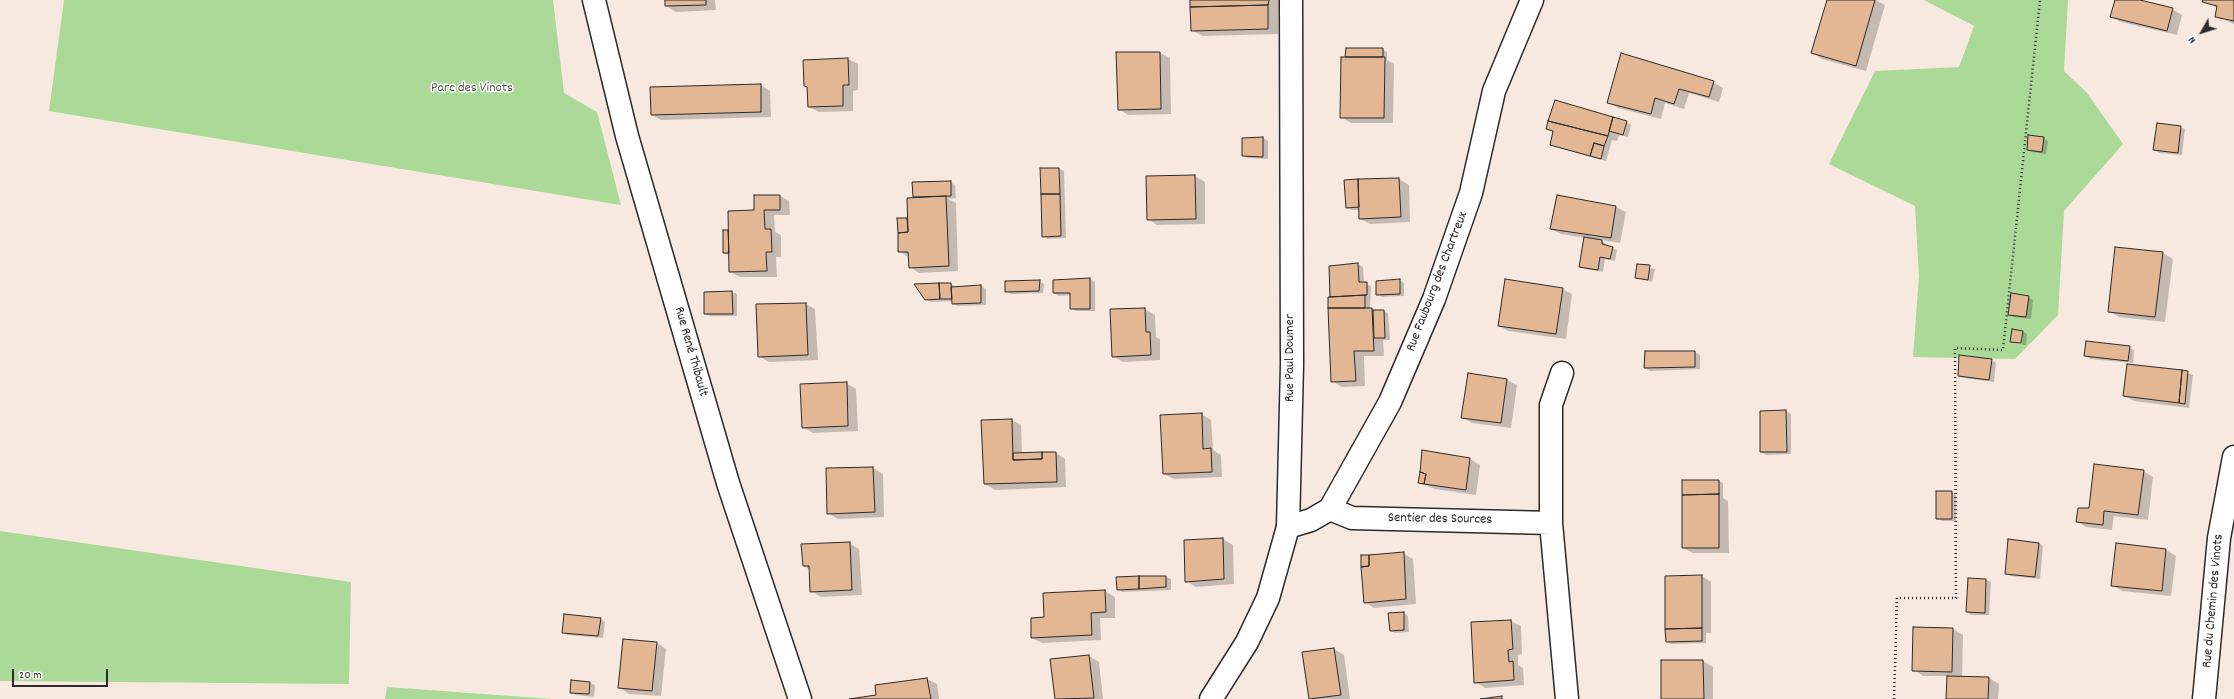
<!DOCTYPE html>
<meta charset="utf-8">
<style>
body{margin:0}
#map{position:relative;width:2234px;height:699px;overflow:hidden;background:#f7e9df;font-family:Dekko,sans-serif}
canvas{display:block}
.north{position:absolute;left:2182px;top:12px;width:40px;height:40px;-webkit-text-stroke:3px #fff;paint-order:stroke;rotate:231deg;font-size:11px;font-weight:700;line-height:16px;text-align:center;color:#2b2b2b}
.north::after{content:'';display:block;margin:auto;width:14px;height:18px;background:#2b2b2b;clip-path:polygon(50% 0,100% 100%,50% 72%,0 100%)}
.scale{position:absolute;left:12px;top:669px;width:96px;height:18px;box-sizing:border-box;border:2px solid #2b2b2b;border-top:0;padding-left:5px;font-size:12px;line-height:14px;white-space:nowrap;color:#2b2b2b;-webkit-text-stroke:3px #fff;paint-order:stroke}
</style>
<div id="map">
<canvas width="2234" height="699"></canvas>
<div class="north">N</div>
<div class="scale">20 m</div>
</div>
<script>
const ctx = document.querySelector('canvas').getContext('2d');
ctx.lineJoin = 'round';
function fill(path, color) {
  ctx.fillStyle = color;
  ctx.fill(path, 'evenodd');
}
function shape(rows) {
  const path = new Path2D();
  for (const r of rows) {
    path.moveTo(r[0], r[1]);
    for (let i = 2; i < r.length; i += 2) path.lineTo(r[i], r[i + 1]);
  }
  return path;
}
function strokePath(path, color, width, dash) {
  ctx.strokeStyle = color;
  ctx.lineWidth = width;
  ctx.lineCap = dash ? 'butt' : 'round';
  ctx.setLineDash(dash || []);
  ctx.stroke(path);
}
function drawText(font, color, halo, rows, align = 'center') {
  ctx.font = font + ' Dekko,sans-serif';
  ctx.lineWidth = 3;
  ctx.setLineDash([]);
  ctx.textBaseline = 'middle';
  ctx.strokeStyle = halo;
  ctx.fillStyle = color;
  for (const [text, x, y, turn = 0] of rows) {
    ctx.save();
    ctx.translate(x, y);
    ctx.rotate((+turn || 0) * Math.PI / 180);
    ctx.textAlign = isNaN(turn) ? turn : align;
    if (halo) ctx.strokeText(text, 0, 0);
    ctx.fillText(text, 0, 0);
    ctx.restore();
  }
}
fill(shape([
 [64,0,553,0,564,93,597,112,621,205,49,111],
 [1924,0,2068,0,2064,71,2087,93,2123,144,2064,211,2058,315,2015,359,1913,357,1919,276,1915,206,1829,164,1875,71,1959,67,1974,26],
 [0,531,351,582,349,684,0,681],
 [387,687,552,699,385,699]
]), '#aad998');
fill(shape([
 [666,0,715,0,716,10,676,12,666,6],
 [1191,0,1279,0,1278,34,1202,36,1192,30],
 [1828,0,1876,0,1885,5,1866,71,1822,59,1812,53],
 [2116,0,2135,0,2172,9,2182,15,2177,35,2121,22,2111,16],
 [2204,0,2234,0,2234,24,2216,16,2217,8],
 [1382,49,1387,52,1387,60,1394,64,1393,123,1351,123,1341,117],
 [1160,53,1170,58,1171,114,1128,115,1119,109],
 [848,59,858,64,858,90,853,91,853,111,819,112,809,107,808,88,805,86],
 [1713,82,1723,88,1719,102,1689,93,1684,109,1665,103,1661,119,1618,108,1608,102],
 [761,85,770,91,771,117,661,120,652,115],
 [1626,122,1631,125,1628,137,1619,135,1617,141,1612,140,1606,161,1556,147,1551,144,1554,132,1547,129],
 [2180,127,2185,129,2182,155,2159,153,2155,150],
 [1263,138,1268,141,1268,159,1248,158,1243,156,1243,139],
 [2043,138,2048,141,2046,154,2032,152,2028,149],
 [1042,169,1059,169,1064,171,1066,238,1048,239,1043,236],
 [1195,176,1205,182,1205,224,1157,225,1148,219,1147,177],
 [1399,179,1409,185,1410,222,1370,224,1360,219,1360,210,1351,210,1346,207],
 [950,182,955,185,956,198,948,199,956,203,958,271,919,273,910,267,909,257,899,251,907,219,908,220,916,198,914,197],
 [780,196,789,201,790,215,774,215,775,232,781,235,781,257,776,257,777,277,740,277,730,272,730,256,724,253,727,231,729,232,755,211],
 [1558,196,1616,207,1626,212,1620,243,1601,240,1606,244,1606,246,1617,250,1615,261,1605,259,1603,272,1585,269,1580,266,1585,238,1561,234,1551,229],
 [2116,248,2163,253,2173,259,2165,322,2119,317,2109,311],
 [1358,264,1363,267,1364,283,1371,286,1370,309,1383,311,1388,313,1390,340,1383,340,1384,356,1364,356,1365,386,1342,387,1332,381,1329,308,1330,267],
 [1638,265,1655,269,1652,282,1636,278],
 [1090,279,1095,282,1095,311,1076,311,1071,308,1071,295,1059,296,1054,293],
 [1399,280,1404,283,1404,296,1382,297,1377,294],
 [1039,281,1044,284,1043,293,1011,294,1006,291],
 [951,284,956,287,981,286,986,289,986,305,958,306,953,304,953,301,931,302,926,299,916,285],
 [1562,289,1572,294,1566,339,1508,331,1499,326],
 [732,292,737,294,737,316,710,316,705,314,705,293],
 [2028,297,2033,300,2031,319,2014,317,2009,314],
 [806,304,815,309,818,360,769,362,759,356],
 [1145,309,1155,315,1156,337,1160,339,1160,360,1123,362,1113,356],
 [2023,332,2027,334,2026,345,2022,345],
 [2129,347,2134,350,2133,363,2090,359,2086,356],
 [1695,352,1700,355,1700,369,1650,371,1645,368],
 [1991,360,1996,363,1994,382,1964,378,1959,376],
 [2182,371,2193,375,2189,408,2134,401,2124,396],
 [1507,380,1517,385,1511,428,1472,423,1462,417],
 [846,383,856,389,858,431,813,433,803,427],
 [1786,411,1791,414,1791,454,1766,455,1761,452,1761,412],
 [1201,414,1211,420,1213,450,1221,455,1222,477,1174,479,1164,474],
 [1012,420,1021,425,1022,454,1056,453,1065,459,1066,487,995,490,985,484],
 [1423,452,1470,459,1480,465,1476,495,1435,489,1419,483],
 [873,468,883,474,884,517,838,519,828,513],
 [2143,471,2153,477,2148,520,2114,516,2112,530,2086,527,2077,521,2089,509],
 [1719,481,1723,483,1723,498,1728,501,1729,553,1693,553,1683,548],
 [1952,492,1956,495,1956,521,1942,521,1937,518],
 [1223,539,1233,545,1234,584,1196,587,1186,581],
 [849,543,859,549,862,595,821,597,811,591,810,570,804,566],
 [2039,543,2043,546,2040,579,2011,576,2006,573],
 [2166,550,2176,556,2171,596,2122,591,2112,585],
 [1403,553,1413,559,1416,604,1374,608,1365,602],
 [1702,576,1711,582,1711,633,1706,633,1706,643,1671,644,1666,641],
 [1166,577,1171,579,1171,590,1122,592,1118,589],
 [1986,580,1991,582,1989,615,1971,615,1967,612],
 [1105,591,1115,597,1115,618,1100,618,1101,640,1042,643,1032,638,1045,618],
 [1403,613,1408,616,1409,632,1395,633,1391,631],
 [600,619,605,622,603,638,567,635,563,632],
 [1511,621,1521,626,1522,654,1518,655,1518,665,1523,668,1524,685,1485,688,1475,682,1472,623],
 [1953,629,1963,635,1962,678,1989,678,1999,684,1998,699,1948,699,1948,676,1923,676,1914,670],
 [657,643,666,649,661,696,629,694,620,688],
 [1334,649,1344,655,1350,699,1310,699],
 [1089,656,1099,662,1103,699,1056,699,1051,660],
 [1703,661,1713,667,1713,699,1662,699],
 [927,679,937,684,939,699,850,699,877,695,876,686],
 [572,681,590,683,595,685,594,697,576,695,571,692]
]), '#0003');
const building = shape([
 [665,0,706,0,706,5,665,6,665,0],
 [1190,0,1269,0,1268,5,1190,7,1190,0],
 [1827,0,1875,0,1856,66,1811,53,1827,0],
 [2115,0,2140,0,2173,8,2167,31,2110,17,2115,0],
 [2203,0,2234,0,2234,21,2215,17,2217,6,2202,2,2203,0],
 [1268,5,1268,29,1191,31,1190,7,1268,5],
 [1346,48,1383,48,1383,57,1345,57,1346,48],
 [1116,52,1160,52,1161,109,1118,110,1116,52],
 [1621,53,1714,81,1709,97,1679,89,1674,104,1655,98,1651,114,1607,103,1621,53],
 [1341,57,1385,57,1384,118,1340,118,1341,57],
 [848,58,849,85,843,85,843,106,808,107,807,87,804,86,803,60,848,58],
 [761,84,761,112,651,115,650,87,761,84],
 [1555,100,1613,117,1608,136,1548,121,1555,100],
 [1613,117,1627,121,1623,135,1609,131,1613,117],
 [1548,121,1608,136,1604,146,1594,143,1590,156,1550,145,1553,131,1546,129,1548,121],
 [2157,123,2181,126,2178,153,2153,150,2157,123],
 [2028,135,2044,137,2042,152,2027,150,2028,135],
 [1263,137,1263,157,1242,156,1242,138,1263,137],
 [1594,143,1604,146,1601,159,1590,156,1594,143],
 [1040,168,1059,168,1060,194,1041,194,1040,168],
 [1195,175,1196,219,1147,220,1146,176,1195,175],
 [1399,178,1401,217,1359,219,1358,179,1399,178],
 [1358,179,1359,207,1346,208,1344,180,1358,179],
 [951,181,951,196,913,197,912,182,951,181],
 [1041,194,1060,194,1061,236,1042,237,1041,194],
 [754,195,780,195,780,210,764,210,765,229,771,229,772,252,766,252,767,271,729,272,728,211,754,210,754,195],
 [1557,195,1616,206,1611,238,1550,229,1557,195],
 [946,196,949,266,909,268,908,252,898,252,898,233,908,232,907,198,946,196],
 [897,218,907,218,908,232,898,233,897,218],
 [723,230,728,230,729,253,723,253,723,230],
 [1584,237,1602,240,1602,244,1613,247,1610,259,1600,257,1598,270,1579,267,1584,237],
 [2115,247,2163,252,2155,317,2108,312,2115,247],
 [1358,263,1359,282,1367,282,1367,295,1330,297,1329,266,1358,263],
 [1637,264,1650,265,1648,280,1635,278,1637,264],
 [1090,278,1090,309,1070,309,1070,293,1053,293,1053,280,1090,278],
 [1400,279,1400,294,1376,295,1376,281,1400,279],
 [1505,279,1563,288,1556,334,1498,326,1505,279],
 [1040,280,1039,291,1005,292,1005,281,1040,280],
 [939,283,951,283,952,299,940,299,939,283],
 [939,283,940,299,925,300,914,284,939,283],
 [981,285,981,303,952,304,951,287,981,285],
 [732,291,733,314,704,314,704,292,732,291],
 [2011,293,2029,296,2026,317,2008,315,2011,293],
 [1365,295,1365,308,1328,308,1328,297,1365,295],
 [806,303,808,355,758,357,756,304,806,303],
 [1145,308,1146,332,1150,332,1151,355,1112,357,1110,309,1145,308],
 [1328,308,1372,308,1374,351,1354,351,1356,381,1331,382,1328,308],
 [1373,310,1384,310,1385,338,1374,338,1373,310],
 [2012,329,2023,331,2021,343,2010,342,2012,329],
 [2086,341,2130,346,2128,361,2084,356,2086,341],
 [1645,351,1695,351,1695,367,1644,368,1645,351],
 [1959,355,1992,359,1989,380,1958,376,1959,355],
 [2127,364,2182,370,2179,403,2123,396,2127,364],
 [2182,370,2188,371,2185,404,2179,403,2182,370],
 [1468,373,1507,379,1501,423,1461,418,1468,373],
 [847,382,848,426,802,428,800,384,847,382],
 [1786,410,1787,452,1760,452,1760,411,1786,410],
 [1202,413,1203,449,1211,448,1212,472,1163,474,1160,415,1202,413],
 [1012,419,1013,460,1042,459,1042,452,1056,452,1057,482,984,484,981,420,1012,419],
 [1422,450,1470,458,1466,490,1424,484,1426,474,1420,472,1422,450],
 [1042,452,1042,459,1013,460,1013,453,1042,452],
 [2094,464,2144,470,2138,515,2104,511,2103,525,2076,522,2078,508,2089,508,2094,464],
 [873,467,875,512,827,514,826,468,873,467],
 [1420,472,1426,474,1424,484,1418,483,1420,472],
 [1682,480,1719,480,1719,494,1682,495,1682,480],
 [1936,491,1952,491,1952,519,1936,519,1936,491],
 [1719,494,1719,548,1682,548,1682,495,1719,494],
 [1223,538,1224,579,1185,582,1184,540,1223,538],
 [2008,539,2039,543,2035,577,2005,574,2008,539],
 [850,542,852,590,810,592,809,566,803,566,801,544,850,542],
 [2116,543,2166,549,2162,591,2111,586,2116,543],
 [1404,552,1406,599,1364,603,1361,567,1369,566,1369,555,1404,552],
 [1361,555,1369,555,1369,566,1361,567,1361,555],
 [1702,575,1702,628,1665,629,1665,576,1702,575],
 [1139,576,1139,589,1117,590,1116,577,1139,576],
 [1139,576,1166,576,1166,587,1139,589,1139,576],
 [1968,578,1986,579,1985,613,1966,612,1968,578],
 [1105,590,1106,612,1091,613,1092,635,1031,638,1031,618,1044,617,1043,593,1105,590],
 [1404,612,1404,630,1390,631,1388,613,1404,612],
 [564,614,601,618,598,636,562,633,564,614],
 [1511,620,1513,649,1508,650,1509,662,1513,661,1514,680,1474,683,1471,622,1511,620],
 [1913,627,1953,628,1952,672,1912,671,1913,627],
 [1702,628,1702,641,1666,642,1665,629,1702,628],
 [623,639,657,642,652,691,618,688,623,639],
 [1334,648,1341,695,1309,699,1302,652,1334,648],
 [1089,655,1094,698,1055,699,1050,659,1089,655],
 [1661,660,1703,660,1704,699,1661,699,1661,660],
 [1947,676,1989,677,1988,699,1946,699,1947,676],
 [927,678,931,699,849,699,876,695,875,685,927,678],
 [571,680,590,682,589,694,570,693,571,680],
 [1502,696,1502,699,1480,699,1502,696]
]);
fill(building, '#e3b694');
strokePath(building, '#2b2b2b', 1);
const street = shape([
 [594,0,627,136,728,483,800,699],
 [1562,373,1551,405,1551,523,1567,699],
 [1330,509,1352,518,1551,523],
 [1288,527,1311,520,1330,509,1390,402,1434,299,1471,193,1494,91,1532,0],
 [2204,699,2219,538,2234,457]
]);
const secondary = shape([
 [1211,699,1247,642,1268,598,1288,527,1292,365,1291,0]
]);
strokePath(street, '#2b2b2b', 25);
strokePath(secondary, '#2b2b2b', 25);
strokePath(shape([
 [1894,699,1897,598,1956,598,1955,348,2003,350,2040,0]
]), '#2b2b2b', 2.5, [1, 3]);
strokePath(street, '#fff', 22);
strokePath(secondary, '#fff', 22);
drawText('14px', '#515f4c', '#fff', [
 ["Parc des Vinots",472,89]
]);
drawText('14px', '#2b2b2b', '#fff', [
 ["Rue Faubourg des Chartreux",1438,282,-69],
 ["Rue René Thibault",690,352,74],
 ["Rue Paul Doumer",1291,358,-90],
 ["Sentier des Sources",1440,520,1],
 ["Rue du Chemin des Vinots",2214,601,-85]
]);
</script>
